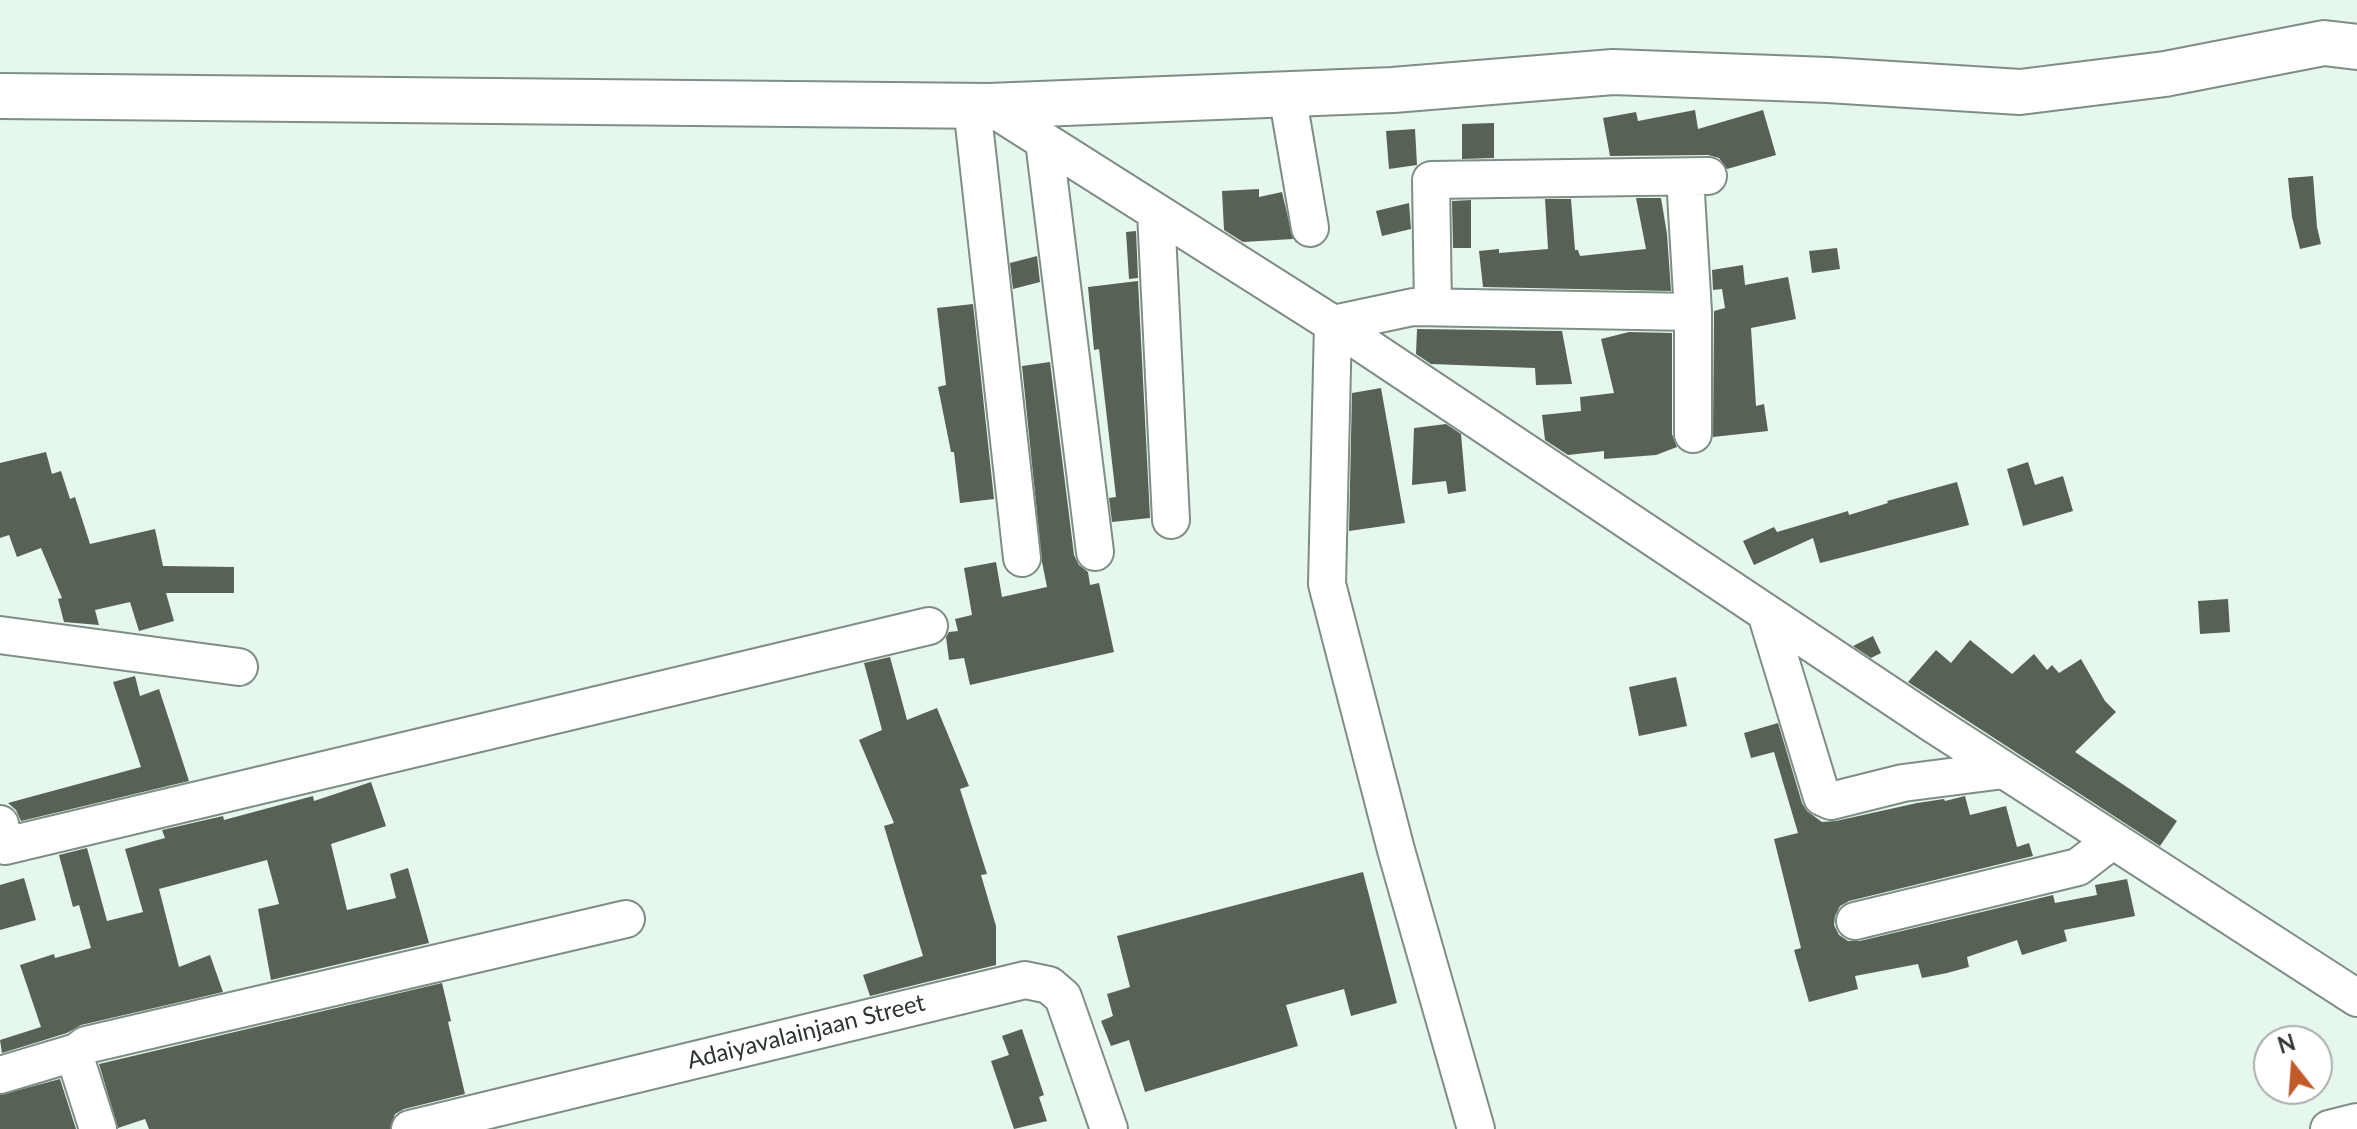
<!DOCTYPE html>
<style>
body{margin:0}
#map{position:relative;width:2357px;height:1129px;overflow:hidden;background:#e6f7ed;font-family:Lato,sans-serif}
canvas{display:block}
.north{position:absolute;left:2253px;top:1025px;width:80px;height:80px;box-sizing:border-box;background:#fff;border:2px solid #abaead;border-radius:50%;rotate:343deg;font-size:22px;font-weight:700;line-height:32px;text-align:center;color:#2e3531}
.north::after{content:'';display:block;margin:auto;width:28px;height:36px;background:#c15c2a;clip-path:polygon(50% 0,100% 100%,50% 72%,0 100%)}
</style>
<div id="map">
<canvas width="2357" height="1129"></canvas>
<div class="north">N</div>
</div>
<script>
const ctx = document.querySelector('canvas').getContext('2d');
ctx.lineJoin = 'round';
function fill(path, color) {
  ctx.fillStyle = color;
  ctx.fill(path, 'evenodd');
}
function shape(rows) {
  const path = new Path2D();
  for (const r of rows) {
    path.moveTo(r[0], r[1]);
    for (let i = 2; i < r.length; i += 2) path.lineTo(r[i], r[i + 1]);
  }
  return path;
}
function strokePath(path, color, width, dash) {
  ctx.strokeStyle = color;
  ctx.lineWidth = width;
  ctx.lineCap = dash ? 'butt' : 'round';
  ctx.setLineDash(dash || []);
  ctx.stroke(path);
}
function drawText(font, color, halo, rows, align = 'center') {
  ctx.font = font + ' Lato,sans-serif';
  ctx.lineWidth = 8;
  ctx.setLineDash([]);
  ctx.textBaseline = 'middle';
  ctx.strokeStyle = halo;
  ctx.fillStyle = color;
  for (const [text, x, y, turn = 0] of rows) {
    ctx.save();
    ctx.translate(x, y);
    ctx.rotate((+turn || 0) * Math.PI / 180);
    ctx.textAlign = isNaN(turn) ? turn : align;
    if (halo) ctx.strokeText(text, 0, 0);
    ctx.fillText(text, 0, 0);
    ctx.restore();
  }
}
fill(shape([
 [1695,110,1698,129,1763,110,1776,155,1727,169,1719,158,1708,155,1610,156,1603,118,1636,112,1638,121],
 [1494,123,1494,158,1462,159,1462,124],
 [1415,129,1417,165,1389,169,1386,131],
 [2313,176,2317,227,2321,244,2300,249,2292,217,2288,178],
 [1259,189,1259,197,1282,192,1293,239,1243,242,1224,230,1222,191],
 [1636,198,1661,198,1667,234,1671,291,1483,287,1479,251,1499,249,1499,253,1548,249,1545,199,1571,199,1575,250,1578,250,1580,256,1646,249],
 [1471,200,1471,248,1453,248,1452,201],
 [1409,203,1411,229,1382,236,1376,211],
 [1136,231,1138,278,1129,279,1126,232],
 [1837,248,1840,269,1812,273,1809,251],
 [1037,256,1040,282,1013,289,1010,263],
 [1743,265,1745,285,1788,277,1796,319,1751,328,1756,406,1764,404,1768,431,1713,437,1714,311,1725,308,1722,289,1713,290,1712,270],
 [1138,281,1150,518,1112,522,1109,498,1116,497,1099,349,1094,350,1088,287],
 [973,304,994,499,960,503,954,452,951,452,938,387,946,385,937,308],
 [1417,329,1562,331,1572,384,1536,385,1535,368,1431,364,1416,354],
 [1629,332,1672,333,1672,434,1677,447,1656,455,1604,459,1604,451,1568,455,1545,440,1542,415,1581,411,1580,397,1614,393,1601,339],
 [1050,362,1074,555,1079,565,1088,572,1090,585,1099,583,1114,652,970,685,964,658,949,660,946,637,949,632,958,631,955,619,972,615,964,568,996,562,1002,597,1047,587,1042,562,1022,366],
 [1381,388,1405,523,1349,531,1352,393],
 [1446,424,1461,434,1466,491,1448,494,1446,481,1412,485,1414,428],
 [46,452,52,474,61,471,70,499,75,497,90,544,155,529,163,566,234,567,234,593,166,593,174,621,139,631,130,602,95,610,99,625,64,622,58,599,62,598,41,548,17,557,9,535,0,538,0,463],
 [2028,462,2035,485,2063,476,2073,511,2023,526,2007,469],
 [1957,482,1969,525,1820,563,1813,538,1754,565,1743,541,1774,527,1777,532,1848,511,1849,515,1888,503,1887,501],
 [2228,599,2230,632,2200,634,2198,601],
 [1873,636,1881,653,1871,658,1853,646],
 [1970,640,2012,674,2034,654,2047,670,2052,665,2059,673,2081,659,2105,701,2116,712,2075,752,2177,821,2160,846,1908,682,1936,650,1951,663],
 [890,657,907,720,937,708,969,786,960,789,987,874,981,875,996,926,996,965,870,996,863,975,923,956,884,826,894,823,859,740,882,730,864,663],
 [135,676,140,696,159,689,189,781,21,821,16,810,8,803,141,767,113,682],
 [1676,677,1687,726,1639,736,1629,687],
 [1778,723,1802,803,1807,811,1822,822,1836,821,1917,803,1944,799,1945,801,1965,796,1970,815,2006,806,2017,847,2029,843,2033,856,1849,901,1840,906,1835,916,1834,925,1839,935,1848,941,1860,941,2053,895,2055,903,2097,895,2095,885,2127,879,2135,916,2064,930,2067,941,2022,955,2017,940,1967,957,1969,967,1947,973,1922,978,1918,964,1855,976,1858,989,1809,1002,1794,950,1801,948,1774,839,1798,833,1774,752,1751,758,1744,733],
 [371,782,386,826,331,844,347,910,396,898,390,874,408,868,429,943,271,980,258,909,279,904,267,860,159,889,179,967,210,955,223,992,81,1025,67,1033,2,1053,0,1040,41,1027,20,965,54,954,55,958,91,948,79,905,73,907,59,855,87,848,107,921,143,912,125,849,165,838,162,830,223,816,224,820,313,796,314,801],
 [1363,872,1397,1003,1351,1016,1344,989,1286,1005,1298,1046,1145,1092,1129,1040,1111,1046,1101,1021,1113,1016,1107,994,1130,987,1117,936],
 [24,878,36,920,0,930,0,885],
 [442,983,451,1021,448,1022,465,1094,404,1109,395,1114,390,1129,149,1129,145,1119,118,1128,99,1064],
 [1022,1029,1044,1095,1039,1097,1047,1121,1014,1129,991,1061,1009,1055,1002,1036],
 [60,1079,76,1129,0,1129,0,1095]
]), '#586155');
const minor = shape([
 [1287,94,1310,228],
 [972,106,1022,558],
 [989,106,1333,324,1930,722,2357,998],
 [1044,141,1095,552],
 [1685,177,1693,312,1693,434],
 [1156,212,1171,520],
 [1433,307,1431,180,1708,176],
 [1766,613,1822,797,1831,801,1903,783,2004,770],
 [0,635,239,667],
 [0,824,5,846,929,626],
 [1855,921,2078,867,2113,840],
 [0,1075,77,1052],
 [98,1129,76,1060,77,1052,86,1045,626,919],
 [410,1129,1025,980,1049,985,1063,997,1109,1129],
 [1476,1129,1396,850,1327,584,1333,324,1413,307,1693,312],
 [2329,1129,2357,1122]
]);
const major = shape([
 [0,96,989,106,1393,90,1613,72,1828,80,2020,92,2165,74,2324,43,2357,47]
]);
strokePath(minor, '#7e8e85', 40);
strokePath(major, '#7e8e85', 48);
strokePath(minor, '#fff', 36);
strokePath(major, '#fff', 44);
drawText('24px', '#2e3531', '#fff', [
 ["Adaiyavalainjaan Street",806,1032,-14]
]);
</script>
